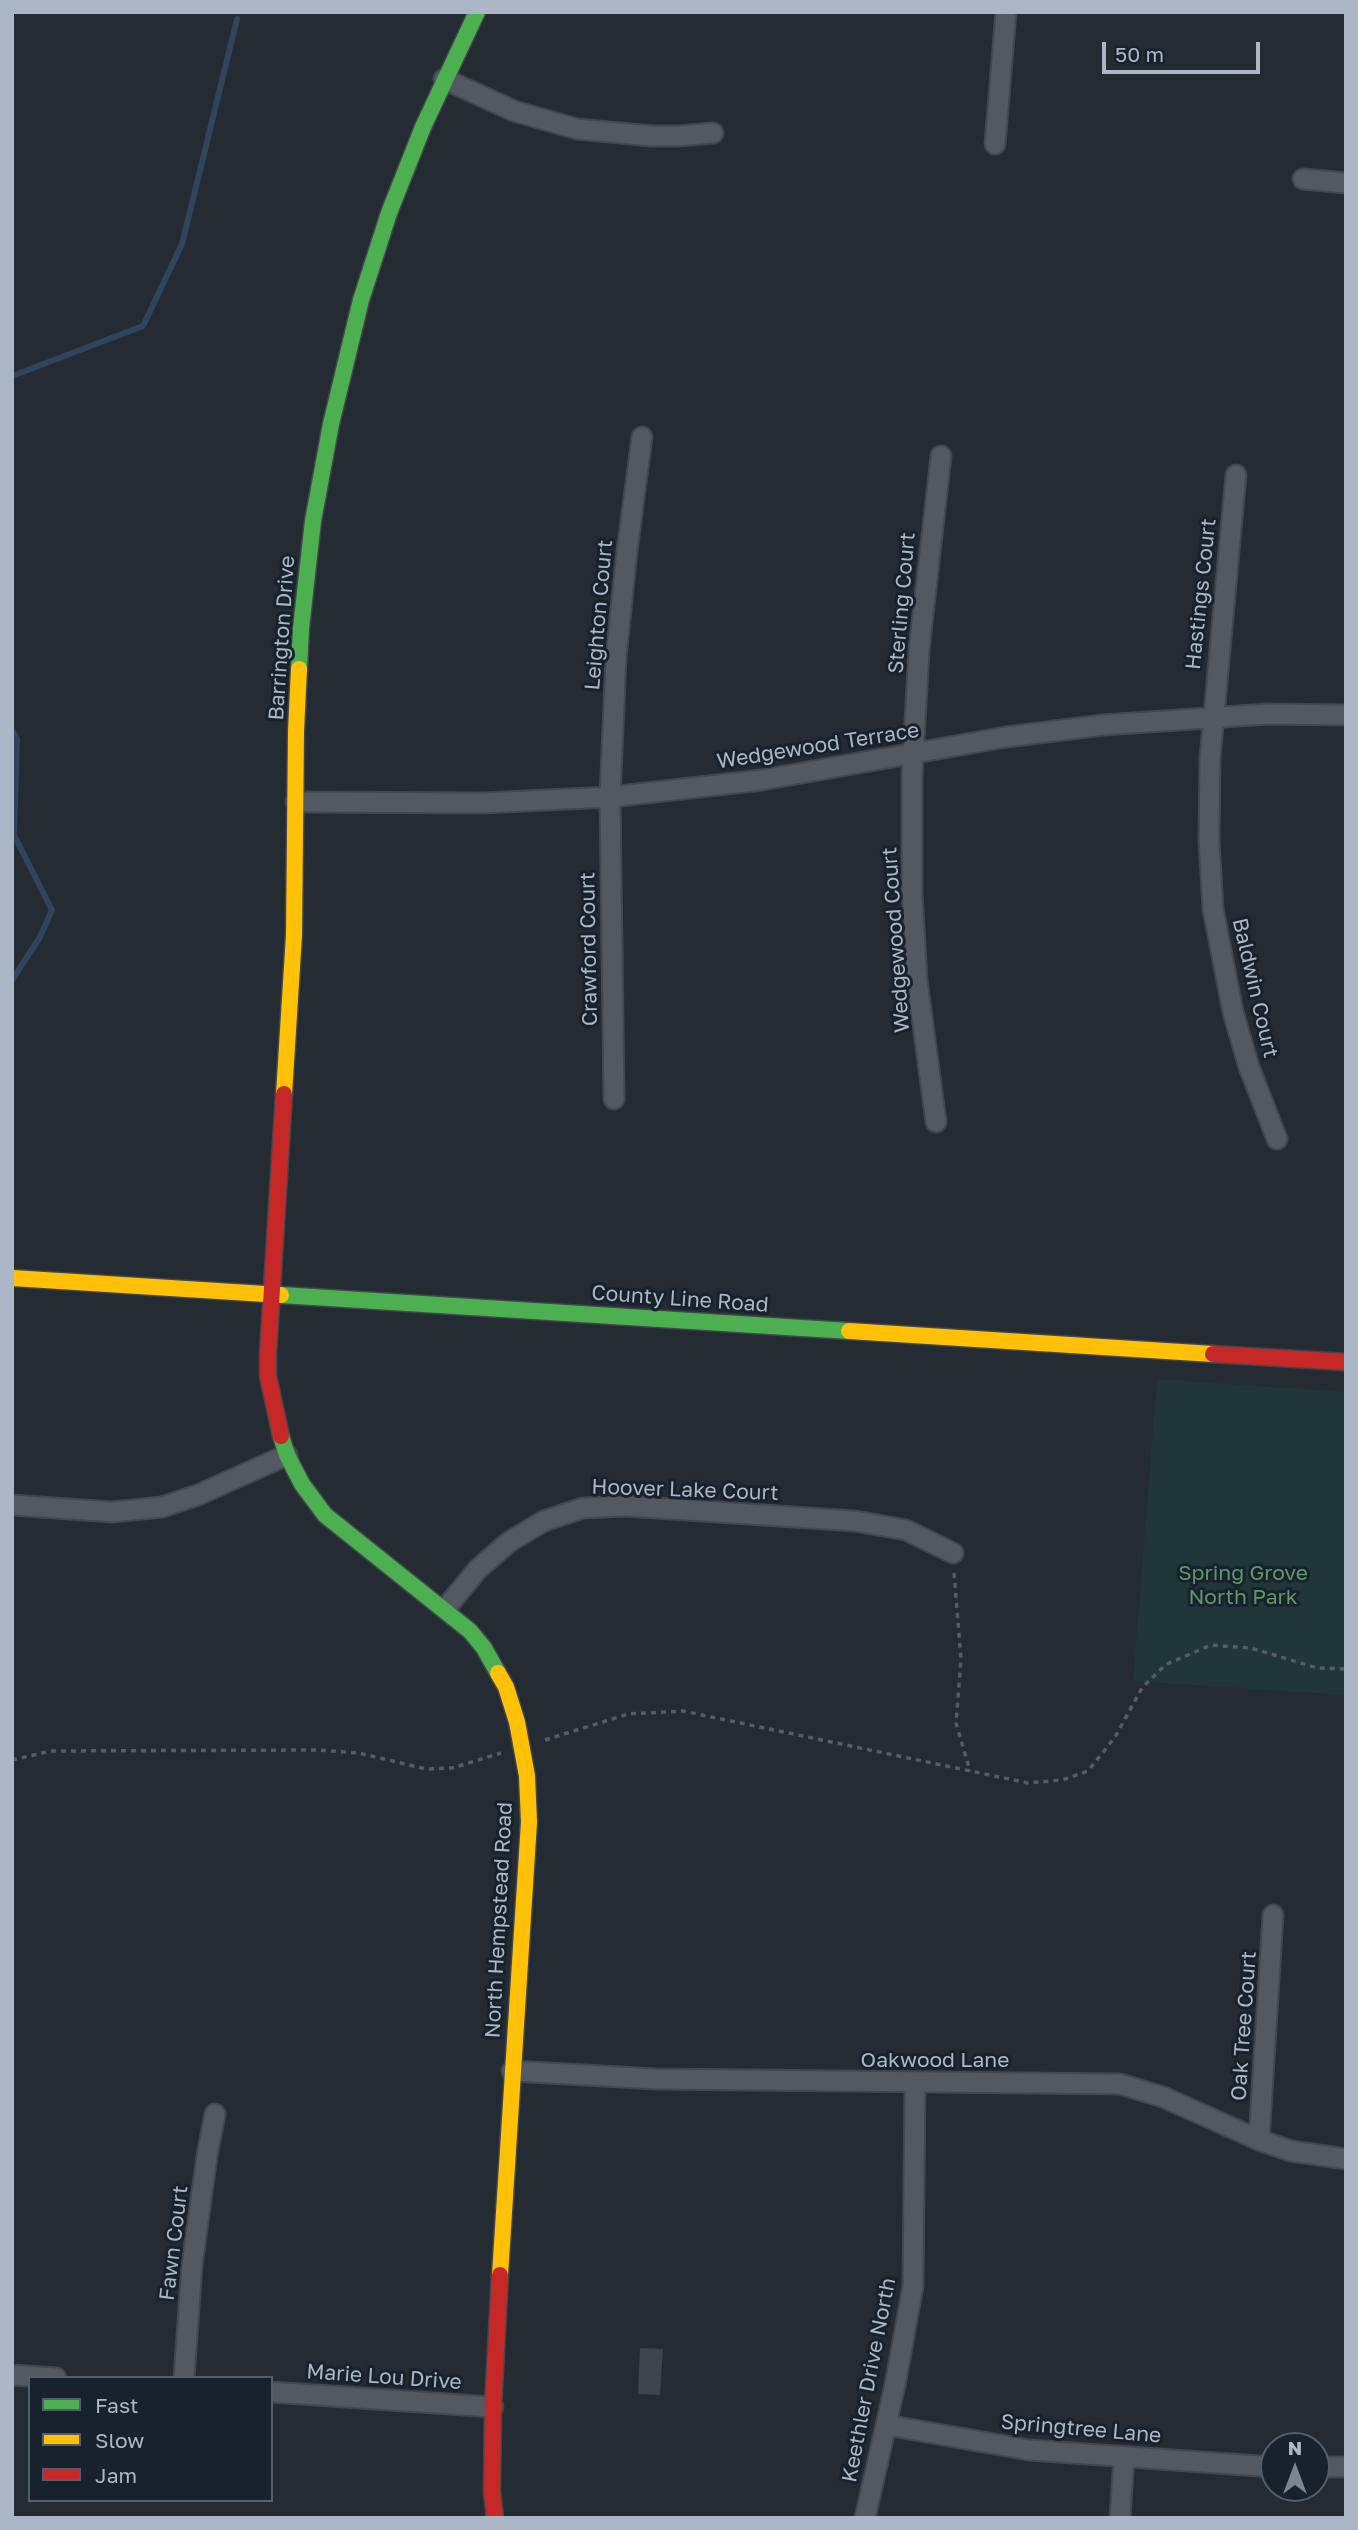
<!DOCTYPE html>
<style>
body{margin:0}
#map{position:relative;width:1358px;height:2530px;overflow:hidden;background:#242b32;font-family:"Golos Text",sans-serif}
canvas{display:block}
.frame{position:absolute;inset:0;border:14px solid #abb7c6;pointer-events:none}
.legend{position:absolute;left:28px;top:2376px;width:245px;height:126px;box-sizing:border-box;background:#17222d;border:2px solid #525e6a;margin:0;padding:9px 12px;list-style:none;font-size:21px;color:#abb7c6}
.legend li{display:flex;align-items:center;gap:14px;height:35px}
.legend b{width:35px;border:2px solid #525e6a}
.north{position:absolute;left:1260px;top:2432px;width:70px;height:70px;box-sizing:border-box;background:#17222d;border:2px solid #525e6a;border-radius:50%;rotate:0deg;font-size:19px;font-weight:700;line-height:28px;text-align:center;color:#abb7c6}
.north::after{content:'';display:block;margin:auto;width:24px;height:32px;background:#7c8692;clip-path:polygon(50% 0,100% 100%,50% 72%,0 100%)}
.scale{position:absolute;left:1102px;top:42px;width:158px;height:32px;box-sizing:border-box;border:4px solid #abb7c6;border-top:0;padding-left:9px;font-size:21px;line-height:24px;white-space:nowrap;color:#abb7c6;-webkit-text-stroke:5px #17222d;paint-order:stroke}
</style>
<div id="map">
<canvas width="1358" height="2530"></canvas>
<div class="frame"></div>
<ul class="legend">
<li><b style="height:9px;background:#4caf50"></b>Fast</li>
<li><b style="height:9px;background:#ffc107"></b>Slow</li>
<li><b style="height:9px;background:#c62828"></b>Jam</li>
</ul>
<div class="north">N</div>
<div class="scale">50 m</div>
</div>
<script>
const ctx = document.querySelector('canvas').getContext('2d');
ctx.lineJoin = 'round';
function fill(path, color) {
  ctx.fillStyle = color;
  ctx.fill(path, 'evenodd');
}
function shape(rows) {
  const path = new Path2D();
  for (const r of rows) {
    path.moveTo(r[0], r[1]);
    for (let i = 2; i < r.length; i += 2) path.lineTo(r[i], r[i + 1]);
  }
  return path;
}
function strokePath(path, color, width, dash) {
  ctx.strokeStyle = color;
  ctx.lineWidth = width;
  ctx.lineCap = dash ? 'butt' : 'round';
  ctx.setLineDash(dash || []);
  ctx.stroke(path);
}
function drawText(font, color, halo, rows, align = 'center') {
  ctx.font = font + ' "Golos Text",sans-serif';
  ctx.lineWidth = 6;
  ctx.setLineDash([]);
  ctx.textBaseline = 'middle';
  ctx.strokeStyle = halo;
  ctx.fillStyle = color;
  for (const [text, x, y, turn = 0] of rows) {
    ctx.save();
    ctx.translate(x, y);
    ctx.rotate((+turn || 0) * Math.PI / 180);
    ctx.textAlign = isNaN(turn) ? turn : align;
    if (halo) ctx.strokeText(text, 0, 0);
    ctx.fillText(text, 0, 0);
    ctx.restore();
  }
}
fill(shape([
 [1157,1379,1346,1392,1346,1695,1133,1681]
]), '#213638');
strokePath(shape([
 [12,376,143,326,182,244,237,19],
 [12,730,17,739,14,835,52,910,40,937,12,980]
]), '#2e455d', 6);
fill(shape([
 [640,2348,663,2349,660,2395,638,2394]
]), '#3f454c');
const street = shape([
 [444,79,514,111,577,129,652,136,678,136,713,133],
 [995,144,1006,12],
 [1303,179,1346,183],
 [1236,475,1210,758,1209,840,1213,909,1233,1012,1249,1067,1277,1139],
 [296,802,483,803,610,797,762,780,1006,737,1103,725,1268,714,1346,715],
 [614,1099,610,797,616,657,627,551,642,437],
 [936,1122,917,980,912,893,912,775,919,650,941,456],
 [12,1505,112,1512,162,1507,198,1495,287,1455],
 [445,1609,478,1569,509,1542,544,1521,583,1508,625,1506,855,1521,906,1530,953,1553],
 [512,2071,656,2079,1120,2084,1163,2097,1259,2140,1291,2151,1346,2159],
 [1259,2140,1273,1915],
 [12,2375,56,2378],
 [184,2378,192,2265,207,2156,215,2114],
 [271,2392,493,2407],
 [886,2425,1029,2450,1274,2467],
 [1316,2467,1346,2467],
 [865,2518,895,2385,913,2286,915,2083],
 [1120,2518,1124,2457]
]);
const fast = shape([
 [299,669,301,628,313,521,331,424,361,300,389,213,423,127,477,12],
 [281,1295,849,1331],
 [281,1436,287,1455,302,1484,325,1515,470,1631,484,1648,498,1673]
]);
const slow = shape([
 [284,1094,294,935,296,731,299,669],
 [12,1278,281,1295],
 [849,1331,1213,1354],
 [498,1673,506,1687,517,1722,527,1776,529,1822,500,2275]
]);
const jam = shape([
 [1213,1354,1346,1362],
 [281,1436,268,1376,268,1353,284,1094],
 [495,2518,492,2492,493,2407,500,2275]
]);
strokePath(street, '#42474d', 23);
strokePath(fast, '#42474d', 19);
strokePath(slow, '#42474d', 19);
strokePath(jam, '#42474d', 19);
strokePath(shape([
 [954,1573,961,1659,956,1723,970,1771],
 [545,1740,628,1714,683,1711,1028,1783,1062,1780,1088,1771,1115,1737,1142,1688,1165,1665,1211,1645,1251,1648,1317,1668,1346,1669],
 [12,1760,51,1751,319,1750,359,1753,426,1769,452,1768,501,1753]
]), '#555d63', 3.5, [5, 5]);
strokePath(street, '#525961', 19);
strokePath(fast, '#4caf50', 16);
strokePath(slow, '#ffc107', 16);
strokePath(jam, '#c62828', 16);
drawText('21px', '#abb7c6', '#17222d', [
 ["Hastings Court",1201,594,-84],
 ["Sterling Court",902,603,-85],
 ["Leighton Court",599,615,-85],
 ["Barrington Drive",282,638,-86],
 ["Wedgewood Terrace",818,746,-9],
 ["Wedgewood Court",896,940,-94],
 ["Crawford Court",589,949,-91],
 ["Baldwin Court",1255,988,77],
 ["County Line Road",680,1299,4],
 ["Hoover Lake Court",685,1490,2],
 ["North Hempstead Road",499,1920,-87],
 ["Oak Tree Court",1244,2026,-86],
 ["Oakwood Lane",935,2060],
 ["Fawn Court",174,2243,-83],
 ["Marie Lou Drive",384,2377,4],
 ["Keethler Drive North",869,2380,-79],
 ["Springtree Lane",1081,2429,5]
]);
drawText('21px', '#619769', '#17222d', [
 ["Spring Grove",1243,1573],
 ["North Park",1243,1597]
]);
</script>
